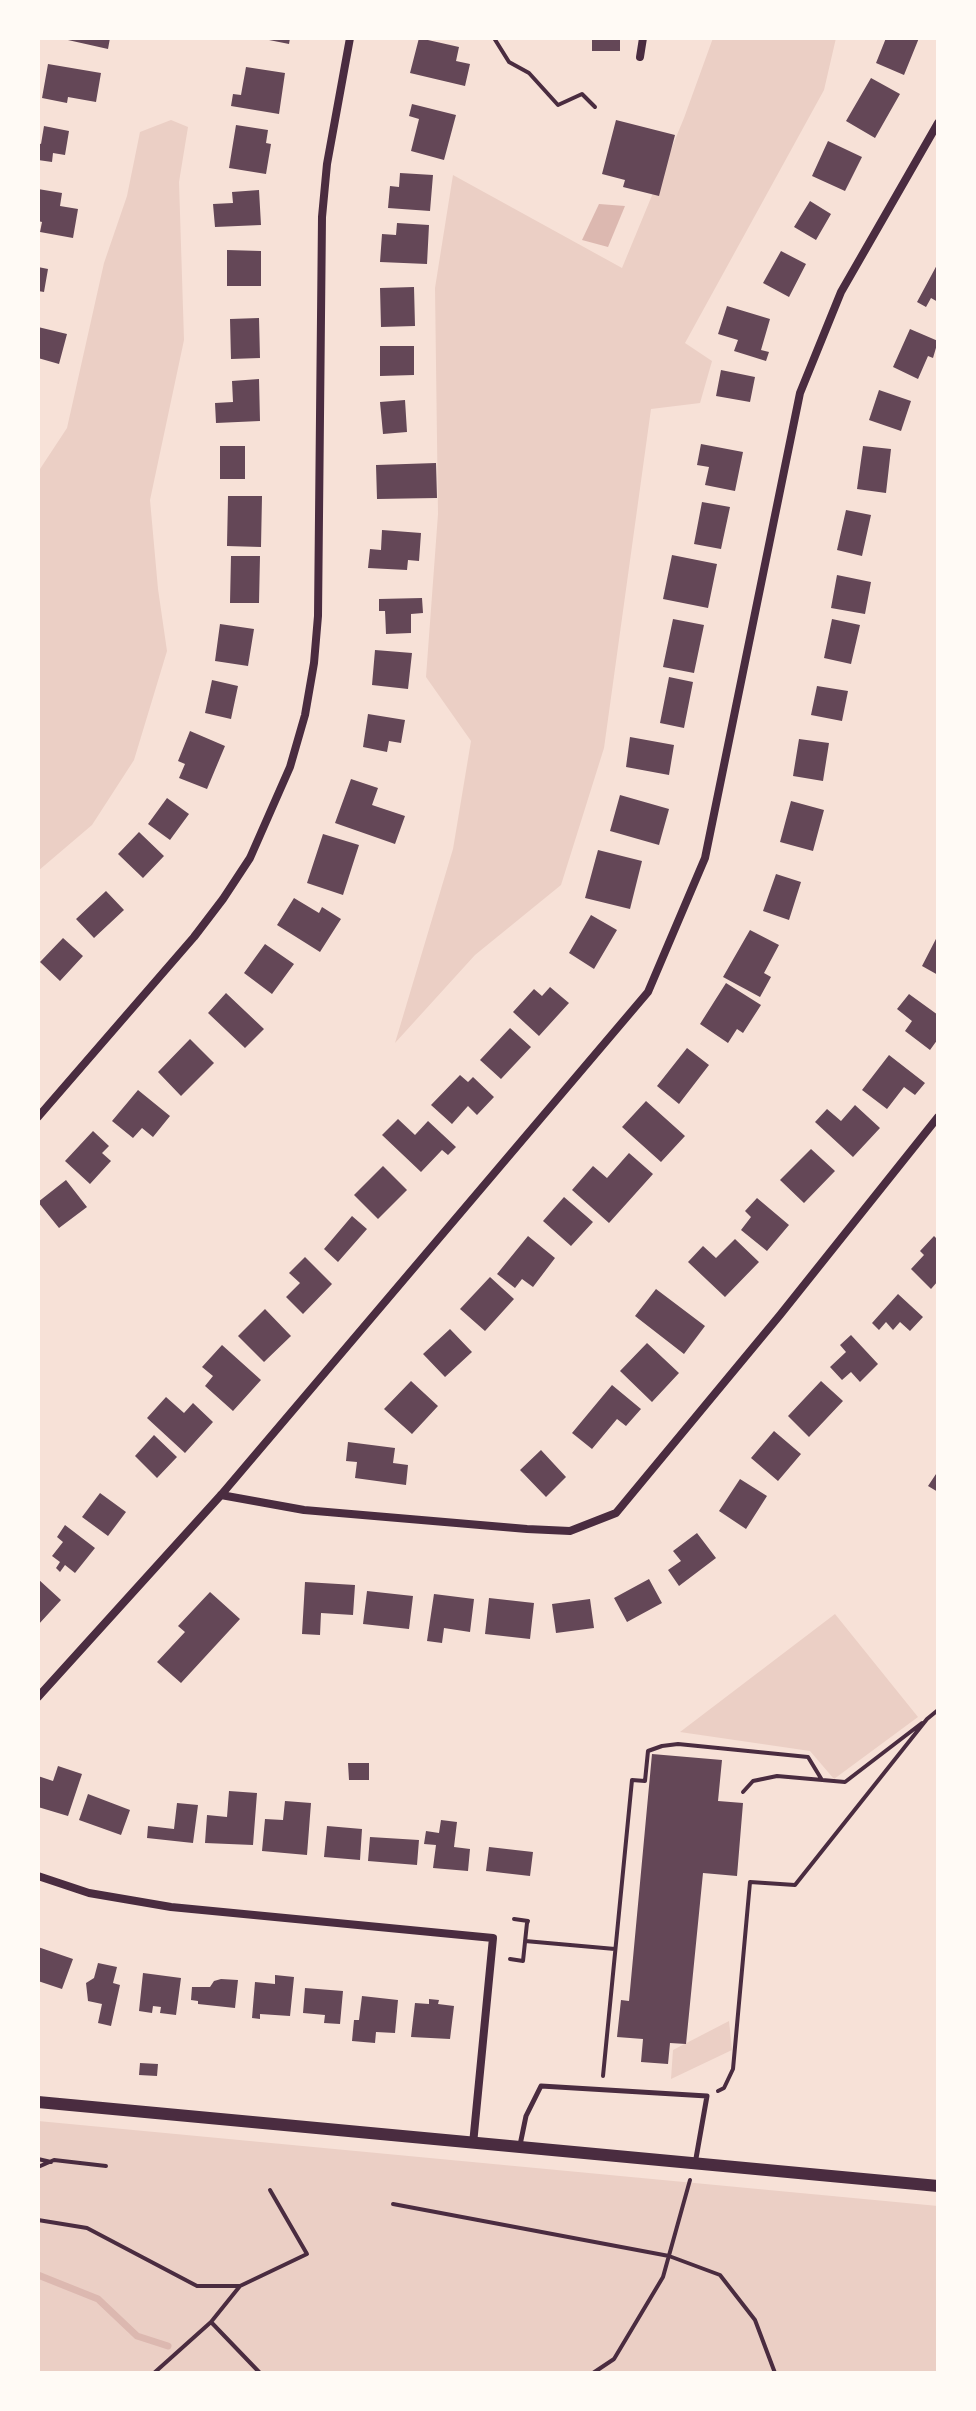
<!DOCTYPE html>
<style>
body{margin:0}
#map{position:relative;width:976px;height:2411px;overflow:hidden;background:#f7e1d7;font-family:"Asap Condensed",sans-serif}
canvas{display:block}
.frame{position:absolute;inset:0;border:40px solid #fffaf5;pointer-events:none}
</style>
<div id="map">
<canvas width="976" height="2411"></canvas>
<div class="frame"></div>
</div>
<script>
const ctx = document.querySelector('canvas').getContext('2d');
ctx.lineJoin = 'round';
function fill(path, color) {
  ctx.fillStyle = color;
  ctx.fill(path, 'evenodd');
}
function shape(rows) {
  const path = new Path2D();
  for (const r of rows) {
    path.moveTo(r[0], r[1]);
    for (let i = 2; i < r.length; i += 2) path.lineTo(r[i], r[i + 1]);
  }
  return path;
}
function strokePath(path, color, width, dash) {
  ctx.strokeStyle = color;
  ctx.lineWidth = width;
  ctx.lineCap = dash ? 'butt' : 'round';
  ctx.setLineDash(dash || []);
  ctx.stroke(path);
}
fill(shape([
 [713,38,836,38,824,90,685,343,712,361,700,403,651,409,604,748,561,885,475,955,395,1043,453,849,471,741,426,677,438,514,435,288,453,175,622,268,684,118],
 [171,120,188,127,179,182,184,340,150,500,158,589,167,651,134,760,92,825,38,871,38,486,40,469,67,428,104,263,127,196,140,132],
 [835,1614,918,1717,834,1779,810,1751,680,1732],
 [729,2021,732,2050,671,2079,673,2050],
 [38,2121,938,2206,938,2373,38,2373]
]), '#ebcfc5');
fill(shape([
 [599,204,625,206,608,247,582,240]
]), '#dcb8b0');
strokePath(shape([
 [38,2275,98,2299,137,2336,168,2346]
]), '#dcb8b0', 7);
fill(shape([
 [59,38,110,38,108,49],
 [259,38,290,38,289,44],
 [419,38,459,47,456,61,470,64,465,86,410,73],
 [592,38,620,38,620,51,592,51],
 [886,38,919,38,904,75,876,63],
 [48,64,101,73,96,102,68,97,67,103,42,98],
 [246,67,285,73,279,114,231,106,233,94,241,95],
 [871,78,900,94,875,138,846,121],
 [412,104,456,115,444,160,411,151,419,119,409,116],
 [616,120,675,135,659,196,623,187,625,180,602,174],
 [236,125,268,130,266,143,271,144,266,174,229,168],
 [44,126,69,131,65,155,53,153,52,162,38,160,38,143,41,144],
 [828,141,862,157,845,191,812,176],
 [400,173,433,175,430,211,388,208,390,186,399,187],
 [38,189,62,193,60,206,78,209,73,238,40,232,42,222,38,221],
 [259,190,261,225,215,227,213,204,233,203,232,192],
 [810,201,831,214,816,240,794,227],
 [397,223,429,225,427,264,380,262,382,234,396,235],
 [227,250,261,251,261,286,227,286],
 [781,251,806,264,789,297,763,283],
 [938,263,938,302,931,298,926,307,917,302],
 [38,267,48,269,44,292,38,291],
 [414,287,415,326,381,327,380,288],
 [727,306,770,319,761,350,769,352,766,361,734,351,738,340,718,334],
 [259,318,260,358,231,359,230,319],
 [38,327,67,334,59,364,38,358],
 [910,329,938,341,933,358,928,356,918,379,893,367],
 [380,346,414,346,414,375,380,376],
 [721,370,755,377,750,402,716,396],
 [259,379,260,421,216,423,215,403,233,402,232,381],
 [879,390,911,401,901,431,869,420],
 [405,400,407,432,383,434,380,402],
 [701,444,743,452,735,491,705,485,709,467,697,465],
 [220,446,245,446,245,479,220,479],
 [863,446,891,449,886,493,857,489],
 [436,463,437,498,377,499,376,465],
 [228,496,262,496,261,547,227,546],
 [702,502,730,507,721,549,694,544],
 [846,510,871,515,862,556,837,550],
 [382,530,421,533,419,561,408,560,407,570,368,568,370,549,381,550],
 [672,555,717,564,708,608,663,599],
 [231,556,260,556,259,603,230,603],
 [837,575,871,582,865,614,831,608],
 [422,598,423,613,411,614,411,633,386,634,385,611,379,611,379,599],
 [673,619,704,625,694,673,663,667],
 [832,619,860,625,851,664,824,658],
 [220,624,254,629,248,666,215,661],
 [375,650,412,653,408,689,372,685],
 [669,677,693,682,684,728,660,723],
 [212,680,238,686,231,719,205,713],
 [817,686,848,691,842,721,811,715],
 [368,714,405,720,401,743,389,741,387,752,363,747],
 [190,731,225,746,207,789,179,778,185,764,178,761],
 [630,737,674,745,669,775,626,767],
 [799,739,829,743,823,781,793,776],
 [351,779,378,788,372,805,405,816,395,844,335,823],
 [620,795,669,809,659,845,610,831],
 [167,798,189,814,170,840,148,824],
 [791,801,824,810,813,851,780,842],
 [139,832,164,856,143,878,118,854],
 [323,834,359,845,343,895,307,883],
 [598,850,642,861,630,909,585,898],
 [776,874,801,882,789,920,763,911],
 [106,891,124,910,94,938,76,919],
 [294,898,319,913,322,907,341,919,320,952,277,925],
 [591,915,617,930,594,969,569,953],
 [750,930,779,945,764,973,771,977,760,997,723,977],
 [938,935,938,975,922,966],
 [63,938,83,956,60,981,40,962],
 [265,944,294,964,272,994,244,973],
 [726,983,761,1005,743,1033,737,1029,728,1043,700,1024],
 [550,987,569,1003,539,1036,513,1012,534,989,542,996],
 [226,993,264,1029,245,1048,208,1013],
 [909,994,938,1015,938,1039,930,1050,905,1031,912,1021,897,1009],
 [510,1028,531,1047,501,1079,480,1060],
 [190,1039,214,1063,181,1096,158,1072],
 [687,1048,709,1065,679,1104,657,1086],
 [889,1055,925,1083,915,1095,904,1087,887,1109,862,1090],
 [460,1075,468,1082,473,1077,494,1097,477,1115,468,1106,452,1124,431,1105],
 [138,1090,170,1116,153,1137,142,1128,133,1138,112,1121],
 [646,1101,685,1136,661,1162,622,1127],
 [855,1105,880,1128,853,1157,815,1122,827,1109,841,1121],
 [398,1119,415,1135,428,1121,456,1147,448,1155,442,1150,421,1172,382,1135],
 [93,1131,109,1146,102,1153,111,1161,90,1184,65,1161],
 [811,1149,835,1171,804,1203,780,1180],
 [629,1153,653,1174,609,1223,572,1190,593,1166,607,1178],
 [383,1166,407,1190,378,1219,354,1195],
 [66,1180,87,1207,59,1228,38,1202],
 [564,1197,593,1222,571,1246,543,1221],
 [757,1198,789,1225,767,1251,741,1230,751,1217,745,1211],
 [352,1216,367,1229,338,1262,324,1249],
 [528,1236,555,1258,533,1287,522,1279,515,1288,497,1274],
 [934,1236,938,1240,938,1281,931,1289,911,1269,924,1255,920,1251],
 [735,1239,759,1262,725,1297,688,1262,703,1246,716,1258],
 [305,1257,332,1284,303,1314,286,1297,300,1283,289,1273],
 [490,1277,514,1299,485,1331,460,1309],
 [656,1289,705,1326,684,1354,635,1316],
 [898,1294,923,1317,910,1331,900,1322,893,1330,886,1322,879,1330,872,1323],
 [265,1309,291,1336,264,1362,238,1336],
 [450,1329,472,1352,445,1377,423,1354],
 [851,1335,878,1364,860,1382,851,1372,842,1380,830,1367,846,1352,840,1345],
 [647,1343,679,1373,652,1402,620,1371],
 [222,1345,261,1380,233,1411,205,1386,213,1376,202,1367],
 [411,1381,438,1406,412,1434,384,1409],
 [821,1381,843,1401,809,1437,788,1416],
 [612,1385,641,1409,626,1426,617,1419,592,1449,572,1433],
 [166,1397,184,1413,193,1403,213,1422,185,1453,147,1418],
 [774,1431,801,1454,778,1481,751,1458],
 [154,1435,177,1457,157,1478,135,1456],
 [348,1442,395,1448,393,1463,408,1465,406,1485,355,1478,357,1462,346,1461],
 [541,1450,566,1477,546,1497,520,1470],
 [938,1471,938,1492,928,1486],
 [740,1479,767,1496,746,1529,719,1511],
 [100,1493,126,1512,108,1536,82,1517],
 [65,1525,95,1548,75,1573,65,1565,60,1572,56,1568,60,1562,52,1556,63,1542,57,1537],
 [697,1533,716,1558,679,1586,668,1570,681,1561,673,1551],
 [38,1579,61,1600,38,1625],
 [649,1579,662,1603,627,1622,614,1598],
 [305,1582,355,1585,353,1615,321,1613,320,1635,302,1634],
 [367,1591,413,1596,409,1629,363,1624],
 [210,1592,240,1619,181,1683,157,1662,185,1632,178,1626],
 [434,1594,474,1599,470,1632,444,1628,442,1643,427,1641],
 [489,1598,534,1603,530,1639,485,1634],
 [590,1599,594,1628,556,1633,552,1604],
 [652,1754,722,1760,718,1801,743,1803,737,1876,703,1873,686,2044,670,2043,668,2064,641,2062,643,2039,617,2037,621,2000,629,2001],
 [348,1763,369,1763,369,1780,349,1780],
 [58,1766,82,1774,68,1816,38,1807,38,1776,53,1781],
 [229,1791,257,1793,253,1845,205,1843,207,1815,227,1817],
 [88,1794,130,1810,121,1835,79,1820],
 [285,1801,311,1803,307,1855,262,1851,265,1819,283,1820],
 [177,1803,198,1805,193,1843,147,1838,148,1826,174,1829],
 [441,1820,457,1822,454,1847,470,1849,468,1871,433,1868,436,1845,424,1844,426,1831,439,1833],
 [327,1826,362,1829,360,1860,324,1857],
 [370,1837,419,1840,417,1865,368,1861],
 [489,1847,533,1852,530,1876,486,1871],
 [38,1947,73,1959,62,1989,38,1981],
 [98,1963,117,1967,113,1983,120,1985,111,2026,98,2023,102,2004,88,2001,86,1983,94,1978],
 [143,1973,181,1978,176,2015,160,2013,161,2007,153,2006,152,2013,139,2011],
 [275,1975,294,1977,290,2016,260,2014,260,2019,252,2018,255,1982,275,1984],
 [221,1979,238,1980,235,2008,198,2004,198,2001,191,2000,192,1987,210,1987,214,1981],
 [305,1988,343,1991,340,2024,324,2023,325,2015,303,2013],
 [362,1996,398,2000,395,2033,376,2032,375,2043,352,2041,354,2020,359,2020],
 [429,1999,439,2000,438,2004,454,2006,450,2039,411,2037,415,2003,429,2004],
 [140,2063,158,2064,157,2076,139,2075]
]), '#644757');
strokePath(shape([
 [494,38,509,62,529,73,558,105,582,94,595,107],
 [743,1792,753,1781,777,1776,845,1782,922,1723],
 [525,1941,615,1949],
 [510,1959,523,1961,527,1923,528,1921,514,1919],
 [603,2076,632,1780,645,1781,648,1751,662,1746,678,1744,808,1757,822,1780],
 [718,2091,724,2088,733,2069,750,1882,795,1885,927,1719,938,1710],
 [38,2159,51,2162],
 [38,2167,54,2160,106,2166],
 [393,2204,669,2256,720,2275,755,2320,775,2373],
 [38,2220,87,2228,197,2286,240,2286],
 [154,2373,211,2322],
 [260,2373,211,2322,240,2286,307,2254,270,2190],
 [593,2373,614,2359,663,2277,690,2180]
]), '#4a2c40', 4);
strokePath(shape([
 [520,2145,526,2116,541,2086,707,2096,695,2164]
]), '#4a2c40', 5);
strokePath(shape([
 [640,57,643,38],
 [38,1117,194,937,223,899,250,858,290,767,305,715,314,663,318,616,322,217,327,164,350,38],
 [221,1495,304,1510,527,1529,570,1531,616,1513,780,1315,938,1117],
 [38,1697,221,1495,648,992,705,858,800,393,841,292,938,123],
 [38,1876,89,1893,171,1907,493,1938,473,2144]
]), '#4a2c40', 8);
strokePath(shape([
 [38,2102,938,2186]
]), '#4a2c40', 12);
</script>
